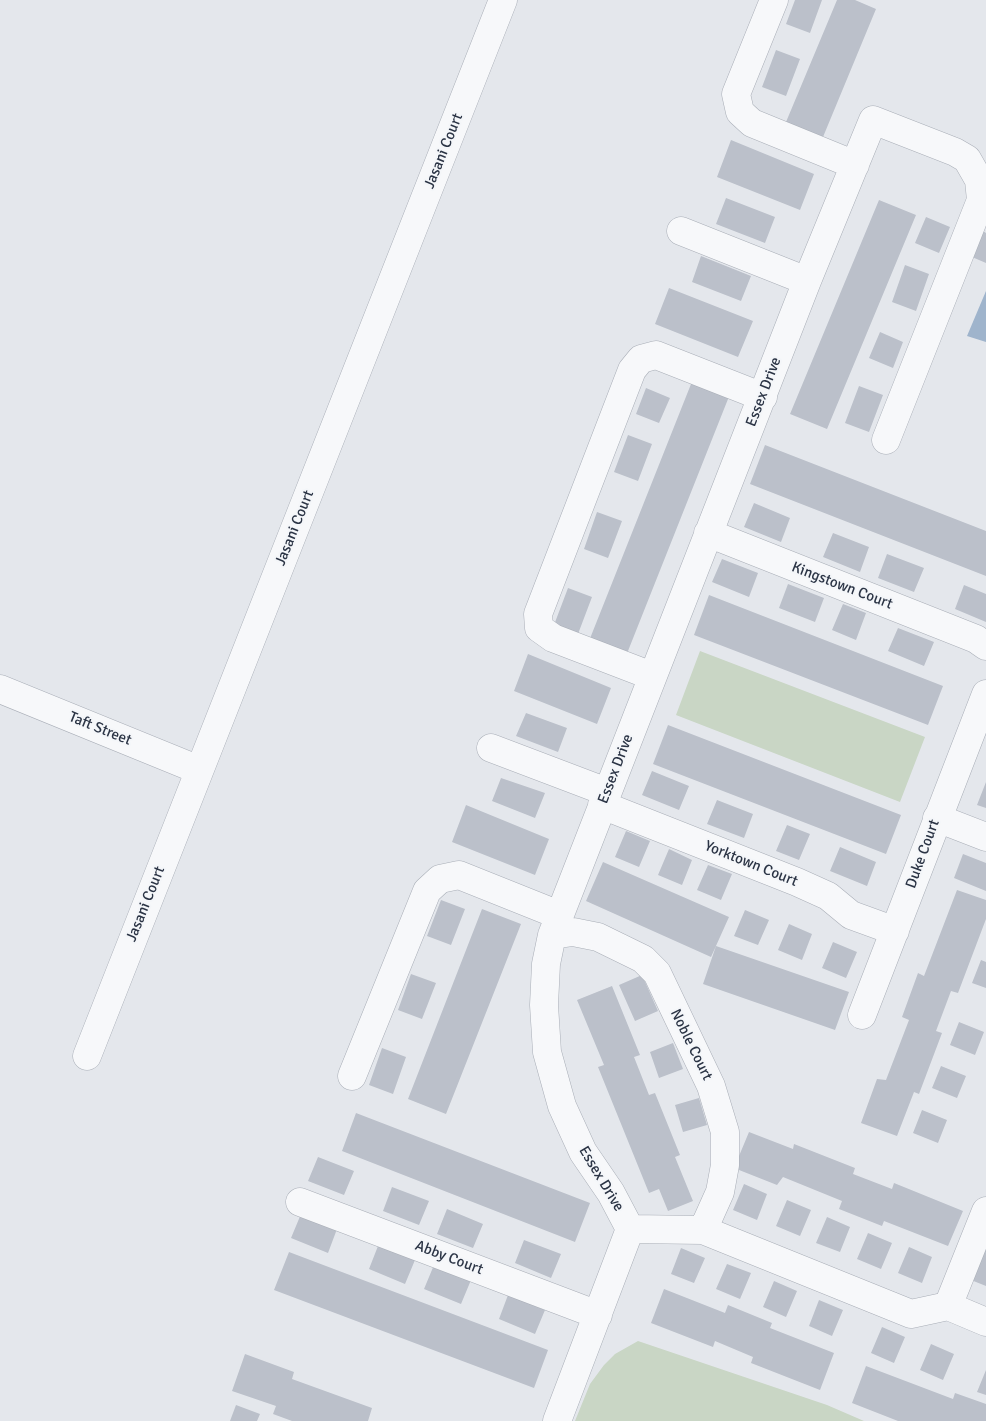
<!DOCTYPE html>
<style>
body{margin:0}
canvas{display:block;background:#e4e7ec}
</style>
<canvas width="986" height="1421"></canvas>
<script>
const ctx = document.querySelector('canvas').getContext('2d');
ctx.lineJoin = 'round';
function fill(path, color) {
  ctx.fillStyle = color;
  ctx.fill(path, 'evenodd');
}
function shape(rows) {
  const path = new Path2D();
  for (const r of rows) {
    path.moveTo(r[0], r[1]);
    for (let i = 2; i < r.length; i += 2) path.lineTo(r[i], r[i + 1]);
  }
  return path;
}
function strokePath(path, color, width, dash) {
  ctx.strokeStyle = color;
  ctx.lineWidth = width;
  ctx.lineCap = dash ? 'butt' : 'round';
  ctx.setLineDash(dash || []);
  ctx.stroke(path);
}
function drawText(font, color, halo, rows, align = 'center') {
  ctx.font = font + ' Signika,sans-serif';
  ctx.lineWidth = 4;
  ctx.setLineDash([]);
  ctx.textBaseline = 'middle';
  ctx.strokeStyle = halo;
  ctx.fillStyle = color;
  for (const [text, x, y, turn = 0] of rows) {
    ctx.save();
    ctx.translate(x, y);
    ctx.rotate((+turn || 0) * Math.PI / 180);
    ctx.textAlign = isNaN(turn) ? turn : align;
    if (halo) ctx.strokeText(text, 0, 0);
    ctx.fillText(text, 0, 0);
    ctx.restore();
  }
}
fill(shape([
 [700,651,925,737,900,802,676,715],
 [638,1341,827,1405,864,1421,575,1421,590,1384,604,1365,615,1354]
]), '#c9d6c5');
fill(shape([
 [986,291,986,342,967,336]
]), '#9fb4cc');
fill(shape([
 [795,0,822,0,810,33,786,24],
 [837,0,855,0,876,9,823,137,786,122],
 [776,50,800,59,786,96,762,87],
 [731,140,814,174,800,210,717,177],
 [726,198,775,217,765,243,716,224],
 [879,200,916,215,827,429,790,414],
 [926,217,950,227,939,253,915,243],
 [983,231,986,233,986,263,972,257],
 [701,256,751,276,741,301,692,282],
 [905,265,929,274,916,311,892,302],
 [669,288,753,321,738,357,655,324],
 [880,332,903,342,893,368,869,358],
 [693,379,730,394,626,656,589,641],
 [859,386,883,395,869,432,845,423],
 [646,388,670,398,659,423,636,414],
 [628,435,652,444,638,481,614,472],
 [765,445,986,531,986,576,750,484],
 [754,503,790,518,781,542,744,527],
 [597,512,622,521,608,558,584,549],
 [833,533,869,547,860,572,823,557],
 [887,554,924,568,914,592,878,578],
 [722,559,758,573,749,597,712,582],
 [788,584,824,598,815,622,779,608],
 [964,585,986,594,986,622,955,609],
 [568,588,592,597,578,634,554,625],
 [709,595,943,686,928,725,694,635],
 [843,604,866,613,856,640,832,630],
 [898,628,934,642,924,666,888,651],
 [528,654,611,688,597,724,514,691],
 [526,713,567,728,558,752,516,736],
 [668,725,901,815,886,854,653,764],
 [652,771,689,786,679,810,642,795],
 [501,778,545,793,535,818,492,801],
 [986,782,986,808,977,805],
 [717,800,753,814,744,838,707,824],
 [466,805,549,839,535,875,452,842],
 [787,825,810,834,799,860,776,851],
 [626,831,650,841,639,867,615,857],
 [840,847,876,862,867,886,830,871],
 [669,849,692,860,682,885,658,875],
 [963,854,986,863,986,891,954,878],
 [603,862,729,917,711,957,586,901],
 [708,865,732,874,721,900,697,890],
 [957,890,986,900,986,919,958,993,951,991,936,1031,942,1033,919,1094,914,1092,897,1136,861,1123,877,1079,886,1080,909,1020,902,1017,918,973,924,976],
 [441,900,465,909,451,945,427,936],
 [482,909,521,924,446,1114,408,1099],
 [745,910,769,920,758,945,734,936],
 [789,924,812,934,802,960,778,950],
 [833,942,857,952,846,978,822,968],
 [716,946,849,992,835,1030,703,984],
 [981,960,986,962,986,988,972,983],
 [411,974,436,983,422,1019,398,1010],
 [642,975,658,1011,635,1021,619,985],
 [612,986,640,1055,634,1057,649,1095,655,1093,680,1155,675,1157,693,1201,668,1211,659,1189,649,1193,598,1067,604,1065,577,1000],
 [959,1022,984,1032,975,1055,950,1045],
 [673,1043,683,1069,659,1078,650,1052],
 [382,1048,406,1057,393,1094,369,1085],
 [941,1066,966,1076,957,1098,932,1088],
 [699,1098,707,1125,683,1132,675,1105],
 [922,1110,947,1120,938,1143,913,1133],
 [356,1113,590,1203,575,1242,342,1151],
 [749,1132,793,1149,794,1144,855,1168,853,1174,892,1189,894,1183,963,1211,948,1246,884,1221,882,1226,839,1209,842,1201,783,1177,777,1185,734,1168],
 [318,1157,354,1171,344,1195,308,1181],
 [744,1184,767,1194,757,1220,733,1210],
 [392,1187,429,1201,419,1225,383,1211],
 [787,1200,811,1210,800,1236,776,1226],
 [447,1209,483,1224,473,1248,437,1234],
 [301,1214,337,1229,328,1253,291,1238],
 [827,1217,850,1227,840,1252,816,1243],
 [868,1233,892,1243,881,1269,857,1259],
 [524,1240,561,1254,551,1278,515,1263],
 [986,1242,986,1286,971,1280],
 [378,1246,415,1260,405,1284,369,1269],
 [909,1247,932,1257,922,1283,898,1273],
 [681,1248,705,1258,694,1283,671,1274],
 [289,1252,548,1350,534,1388,274,1290],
 [727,1264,751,1273,740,1299,716,1289],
 [434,1265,471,1280,461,1304,424,1289],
 [774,1281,797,1291,786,1317,763,1307],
 [664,1289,725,1313,728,1305,772,1323,770,1328,834,1353,820,1390,751,1363,753,1357,715,1341,713,1347,651,1323],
 [508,1295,545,1310,535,1334,499,1319],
 [819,1300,843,1310,832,1336,809,1326],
 [882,1327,905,1337,894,1363,871,1353],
 [931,1344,954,1354,943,1380,920,1370],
 [245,1354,294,1372,292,1379,372,1408,368,1421,292,1421,273,1414,276,1406,232,1391],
 [866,1366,953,1399,955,1393,986,1404,986,1421,898,1421,852,1403],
 [986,1370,986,1395,977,1392],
 [236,1405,260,1414,257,1421,230,1421]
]), '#bbc0ca');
const minor = shape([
 [774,0,736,94,740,112,752,123,855,165],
 [681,231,807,281],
 [708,533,976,639,986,646],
 [652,676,553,638,539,628,538,614,632,370,641,359,656,355,763,397],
 [0,689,199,770],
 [491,748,607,792],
 [602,805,797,882,828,896,851,915,895,931],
 [937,818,986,837],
 [552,935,573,932,598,937,643,959,657,973,711,1086,725,1132,725,1165,720,1192,703,1230],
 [862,1015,986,694],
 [87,1056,503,0],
 [352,1076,427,891,440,879,459,875,559,915],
 [300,1202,598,1315],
 [630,1229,703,1230,911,1314,948,1306,986,1322],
 [948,1306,986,1211],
 [557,1421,630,1229,611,1193,583,1152,562,1106,547,1052,544,1005,546,964,552,935,807,281,873,120,955,152,967,159,979,180,981,200,886,440]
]);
strokePath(minor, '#a9aeb7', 29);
strokePath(minor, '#f7f8fa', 28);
drawText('15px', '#2b3445', '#f4f6f9', [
 ["Jasani Court",444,151,-68],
 ["Essex Drive",764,392,-69],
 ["Jasani Court",295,528,-68],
 ["Kingstown Court",842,586,21],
 ["Taft Street",100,729,22],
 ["Essex Drive",616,769,-69],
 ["Duke Court",923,854,-70],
 ["Yorktown Court",751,864,22],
 ["Jasani Court",146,904,-68],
 ["Noble Court",691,1045,64],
 ["Essex Drive",601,1179,59],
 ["Abby Court",449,1258,21]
]);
</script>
